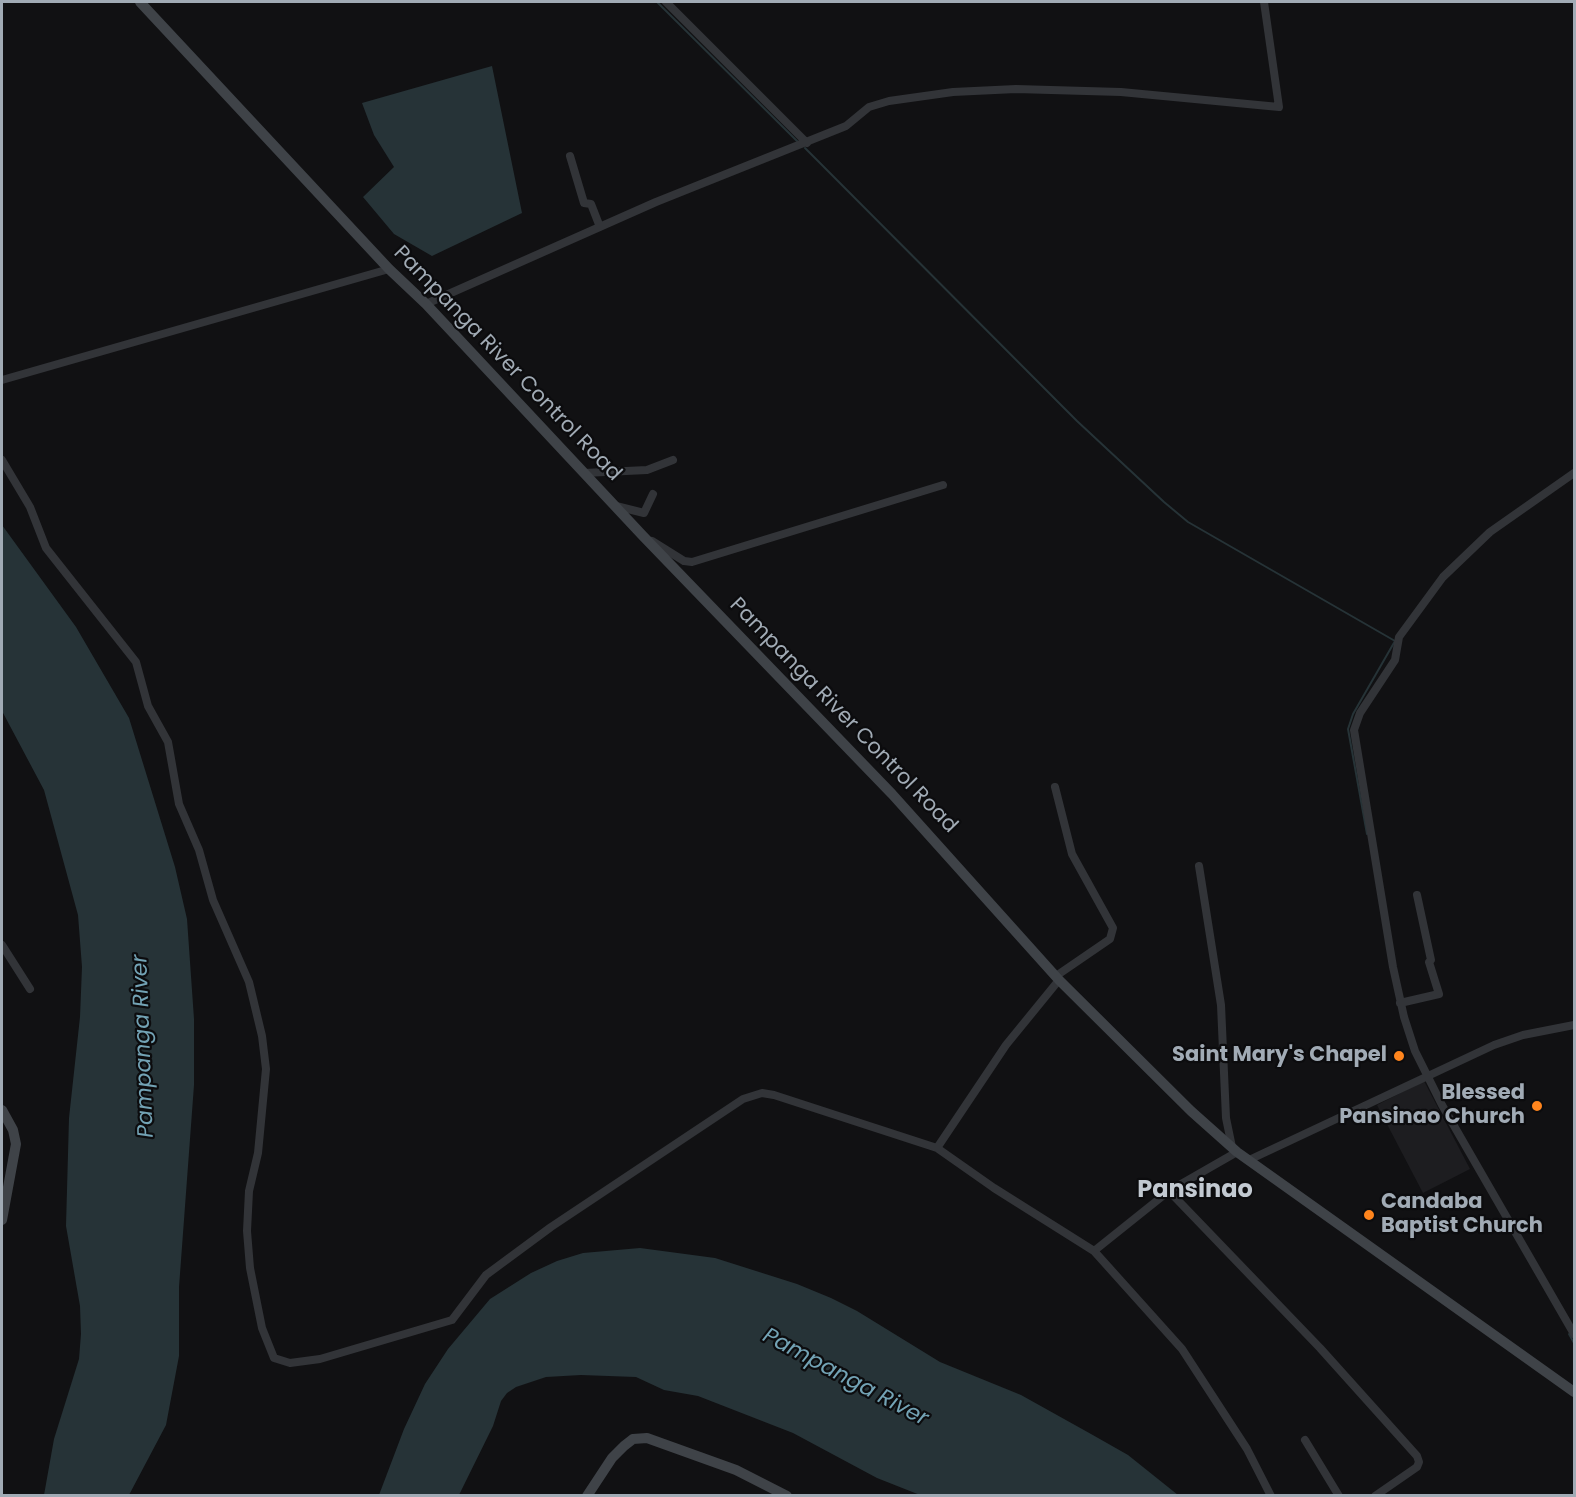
<!DOCTYPE html>
<style>
body{margin:0}
#map{position:relative;width:1576px;height:1497px;overflow:hidden;background:#111113;font-family:Poppins,sans-serif}
canvas{display:block}
.frame{position:absolute;inset:0;border:3px solid #a1abb5;pointer-events:none}
</style>
<div id="map">
<canvas width="1576" height="1497"></canvas>
<div class="frame"></div>
</div>
<script>
const ctx = document.querySelector('canvas').getContext('2d');
ctx.lineJoin = 'round';
function fill(path, color) {
  ctx.fillStyle = color;
  ctx.fill(path, 'evenodd');
}
function shape(rows) {
  const path = new Path2D();
  for (const r of rows) {
    path.moveTo(r[0], r[1]);
    for (let i = 2; i < r.length; i += 2) path.lineTo(r[i], r[i + 1]);
  }
  return path;
}
function strokePath(path, color, width, dash) {
  ctx.strokeStyle = color;
  ctx.lineWidth = width;
  ctx.lineCap = dash ? 'butt' : 'round';
  ctx.setLineDash(dash || []);
  ctx.stroke(path);
}
function drawText(font, color, halo, rows, align = 'center') {
  ctx.font = font + ' Poppins,sans-serif';
  ctx.lineWidth = 4.5;
  ctx.setLineDash([]);
  ctx.textBaseline = 'middle';
  ctx.strokeStyle = halo;
  ctx.fillStyle = color;
  for (const [text, x, y, turn = 0] of rows) {
    ctx.save();
    ctx.translate(x, y);
    ctx.rotate((+turn || 0) * Math.PI / 180);
    ctx.textAlign = isNaN(turn) ? turn : align;
    if (halo) ctx.strokeText(text, 0, 0);
    ctx.fillText(text, 0, 0);
    ctx.restore();
  }
}
fill(shape([
 [1424,1081,1470,1169,1423,1193,1377,1105]
]), '#1d1d20');
fill(shape([
 [492,66,522,213,432,256,394,234,363,197,394,167,374,135,362,103],
 [2,525,76,627,129,718,175,867,187,919,194,1019,194,1085,179,1287,179,1356,166,1425,129,1495,44,1495,54,1439,79,1359,81,1334,80,1306,66,1226,69,1118,80,1017,82,967,78,915,44,790,2,711],
 [640,1248,715,1258,797,1284,831,1298,857,1311,940,1362,1021,1395,1091,1434,1128,1455,1178,1495,920,1495,877,1478,793,1433,698,1396,664,1390,636,1377,581,1375,546,1377,516,1387,507,1393,501,1401,493,1426,459,1495,379,1495,404,1429,425,1384,448,1349,490,1299,531,1273,557,1261,583,1253]
]), '#263337');
strokePath(shape([
 [657,2,798,142],
 [805,148,1077,421,1164,502,1188,522,1395,641,1353,714,1348,729,1367,834],
 [1569,1334,1574,1343]
]), '#263337', 2);
strokePath(shape([
 [666,2,807,143],
 [570,156,584,203,591,204,600,227],
 [426,304,656,202,846,126,869,107,889,101,953,92,1016,89,1121,92,1279,107,1264,2],
 [2,380,389,269],
 [2,460,30,507,46,548,136,662,148,706,168,742,179,804,199,850,213,900,249,982,262,1036,266,1069,258,1153,249,1191,247,1231,250,1268,262,1328,274,1358,290,1363,320,1359,452,1320,486,1275,551,1227,743,1099,762,1093,774,1095,937,1148,994,1188,1094,1251,1182,1349,1247,1449,1271,1496],
 [584,473,647,470,673,460],
 [1574,473,1490,532,1443,577,1399,637,1395,660,1360,713,1354,730,1393,967,1404,1017,1415,1051,1442,1105,1574,1334],
 [616,506,644,513,653,494],
 [652,541,684,561,692,562,943,485],
 [1055,787,1072,854,1113,928,1110,939,1056,976],
 [1199,866,1221,1005,1226,1118,1232,1147],
 [2,945,30,989],
 [1400,1003,1439,994,1429,962,1431,960,1417,895],
 [937,1148,1006,1045,1059,980],
 [1249,1160,1494,1045,1523,1035,1574,1025],
 [1169,1191,1320,1348,1417,1456,1419,1462,1417,1467,1375,1496],
 [1094,1251,1169,1191,1237,1152],
 [1305,1440,1339,1496]
]), '#323438', 8);
strokePath(shape([
 [140,2,389,269,426,304,643,536,892,794,1059,980,1191,1111,1237,1152,1574,1392],
 [2,1110,13,1130,16,1144,2,1220],
 [587,1496,612,1458,624,1446,633,1439,647,1438,736,1470,787,1496]
]), '#3f4348', 10);
for (const [x, y, r, color] of [
 [1399,1056,6,"#ff851d"],
 [1537,1106,6,"#ff851d"],
 [1369,1215,6,"#ff851d"]
]) {
  const dot = new Path2D();
  dot.arc(x, y, r, 0, 2 * Math.PI);
  ctx.fillStyle = color;
  ctx.fill(dot);
  strokePath(dot, '#0c0c0e', 2);
}
drawText('21px', '#a1abb5', '#0c0c0e', [
 ["Pampanga River Control Road",507,364,46],
 ["Pampanga River Control Road",843,716,46]
]);
drawText('bold 21px', '#a1abb5', '#0c0c0e', [
 ["Saint Mary's Chapel",1387,1056],
 ["Blessed",1525,1094],
 ["Pansinao Church",1525,1118],
 ["Candaba",1381,1203,"left"],
 ["Baptist Church",1381,1227,"left"]
], 'right');
drawText('italic 22px', '#73a3b5', '#0c0c0e', [
 ["Pampanga River",144,1046,-92],
 ["Pampanga River",845,1378,28]
]);
drawText('bold 24px', '#c2c9d1', '#0c0c0e', [
 ["Pansinao",1195,1191]
]);
</script>
